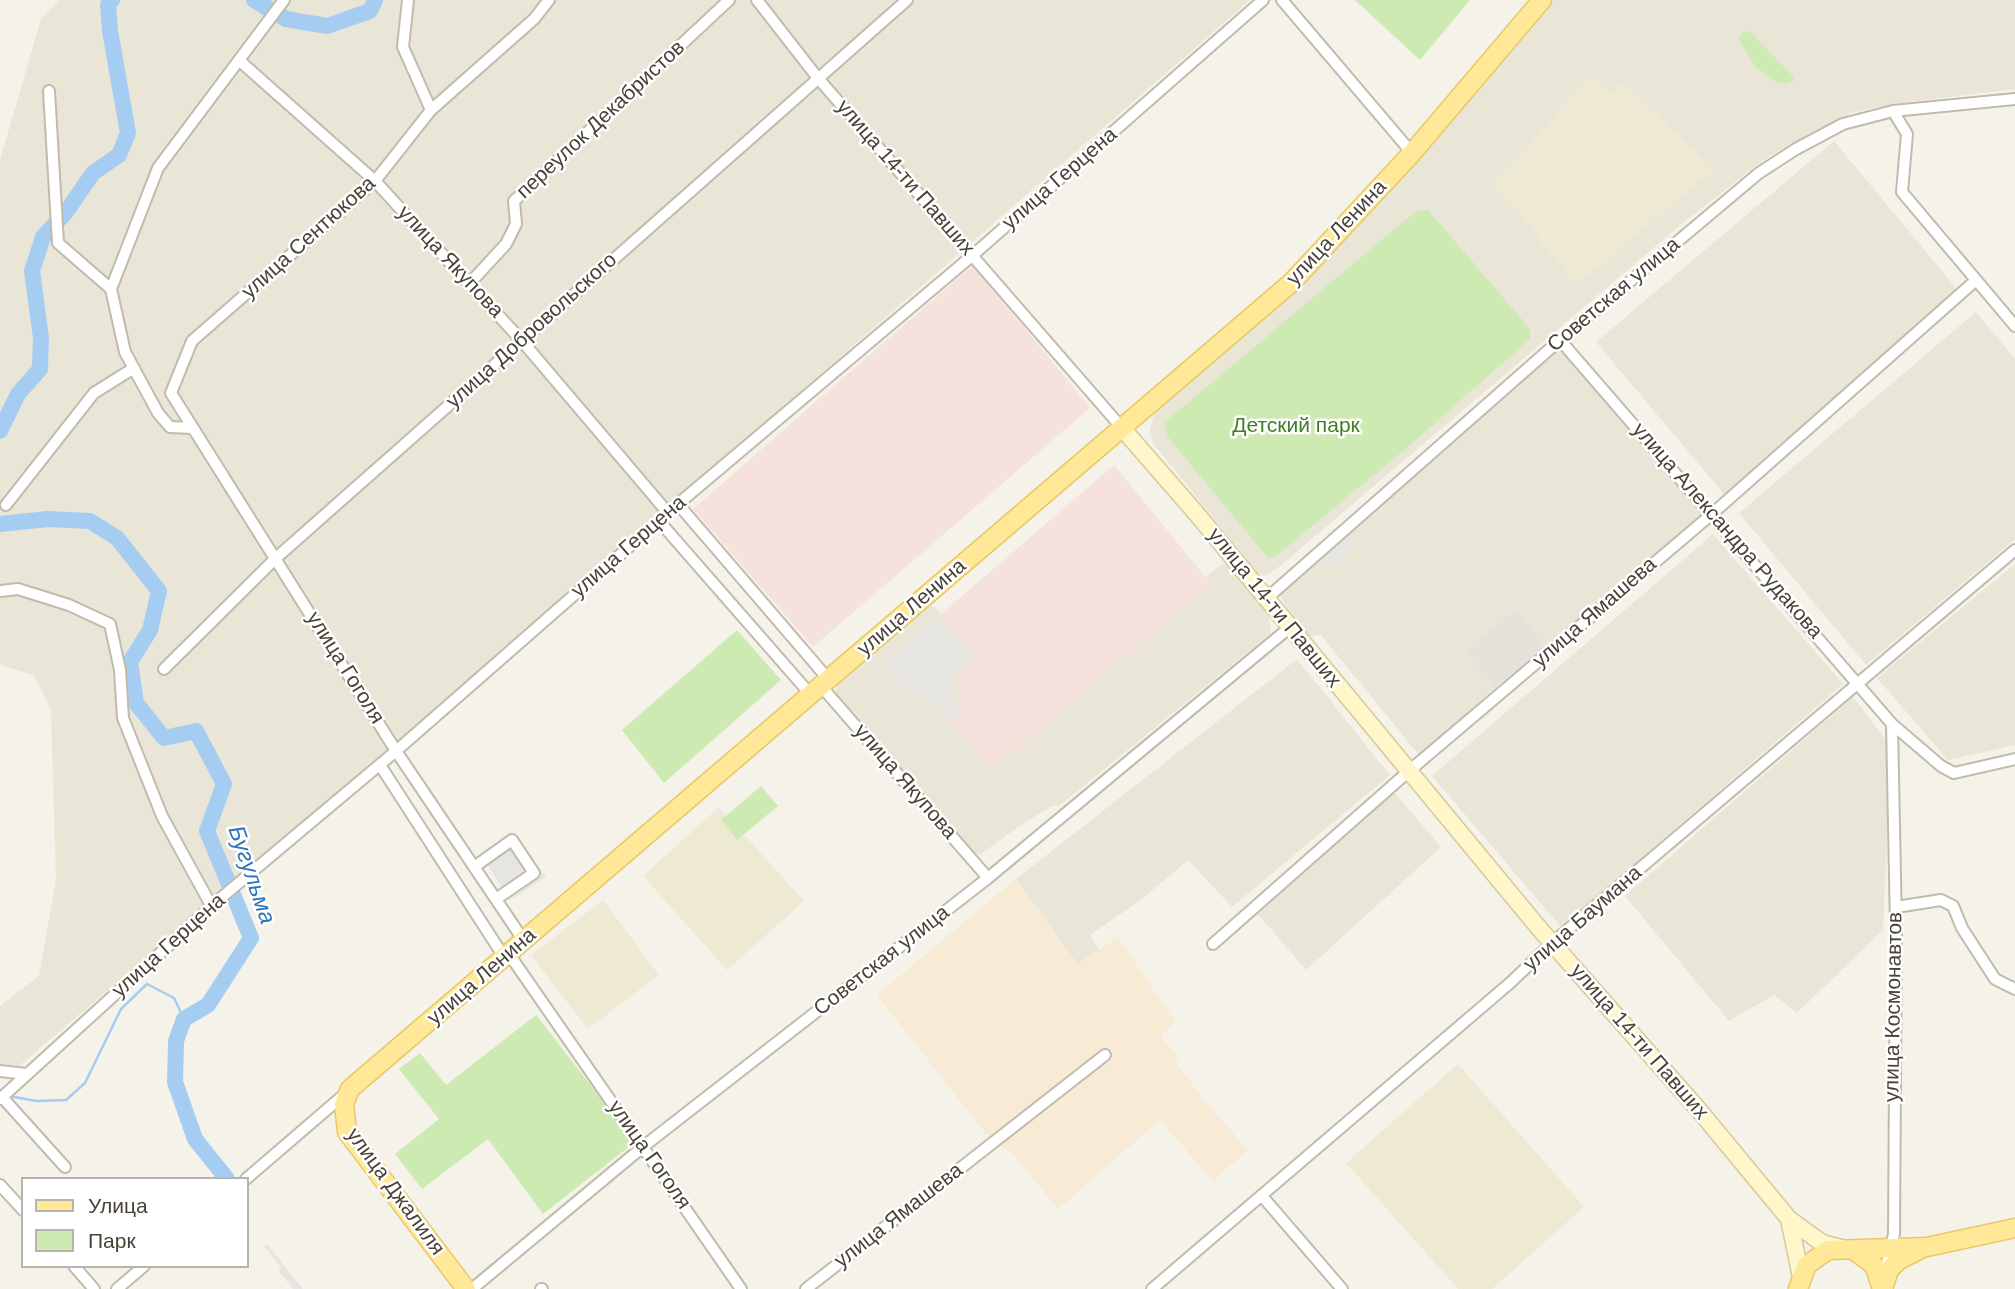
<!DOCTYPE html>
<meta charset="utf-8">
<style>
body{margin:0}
#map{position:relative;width:2015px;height:1289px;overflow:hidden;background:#f5f2e9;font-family:Helvetica,sans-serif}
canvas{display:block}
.legend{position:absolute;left:21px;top:1177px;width:228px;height:91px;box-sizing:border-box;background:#fff;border:2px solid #b6b4af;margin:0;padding:9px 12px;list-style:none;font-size:21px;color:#494337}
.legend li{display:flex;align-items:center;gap:14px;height:35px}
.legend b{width:35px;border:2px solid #b6b4af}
</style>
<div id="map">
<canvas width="2015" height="1289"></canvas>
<ul class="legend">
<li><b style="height:9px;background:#ffe998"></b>Улица</li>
<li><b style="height:19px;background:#cdeab2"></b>Парк</li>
</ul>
</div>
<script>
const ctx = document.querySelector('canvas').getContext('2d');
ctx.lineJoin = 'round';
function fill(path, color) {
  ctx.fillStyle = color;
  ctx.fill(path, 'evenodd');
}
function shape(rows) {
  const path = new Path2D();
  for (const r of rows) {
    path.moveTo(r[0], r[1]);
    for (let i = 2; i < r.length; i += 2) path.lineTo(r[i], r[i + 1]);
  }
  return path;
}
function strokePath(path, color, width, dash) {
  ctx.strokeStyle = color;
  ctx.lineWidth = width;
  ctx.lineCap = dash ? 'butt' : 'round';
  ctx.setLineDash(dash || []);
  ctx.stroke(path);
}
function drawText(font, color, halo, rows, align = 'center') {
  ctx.font = font + ' Helvetica,sans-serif';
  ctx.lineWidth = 5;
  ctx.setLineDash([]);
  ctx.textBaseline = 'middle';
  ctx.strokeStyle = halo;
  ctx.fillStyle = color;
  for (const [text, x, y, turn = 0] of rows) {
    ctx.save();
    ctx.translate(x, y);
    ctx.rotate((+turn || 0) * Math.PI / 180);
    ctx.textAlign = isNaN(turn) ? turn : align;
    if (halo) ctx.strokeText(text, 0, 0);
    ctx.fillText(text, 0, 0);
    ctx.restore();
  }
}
fill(shape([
 [60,0,1250,0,375,762,19,1066,0,1064,0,1006,39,976,56,880,51,710,34,675,0,665,0,160,41,19],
 [1551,0,2015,0,2015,89,1899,103,1853,112,1766,158,1684,222,1280,566,1265,576,1258,573,1153,443,1150,431,1154,413,1399,173],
 [1834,141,1961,294,1724,494,1596,342],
 [1976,312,2015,359,2015,539,1866,665,1739,513],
 [1560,349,1567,352,1702,508,1703,516,1545,647,1517,608,1465,650,1495,688,1419,755,1321,635,1309,636,1287,607,1281,597,1282,592,1287,582],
 [1713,534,1843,684,1561,927,1432,776],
 [1230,563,1268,611,1271,633,1059,806,1052,806,1018,827,981,854,972,853,839,702,836,690,839,681,926,606,935,607,976,657,957,681,992,770,1210,584,1206,577,1221,565],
 [2015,564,2015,745,1948,760,1877,678],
 [1297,659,1390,775,1232,907,1188,860,1142,899,1090,935,1099,950,1078,965,1016,879],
 [1853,697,1891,747,1883,930,1797,1013,1774,995,1729,1021,1625,896],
 [1394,792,1441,847,1306,970,1258,914]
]), '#e9e5d7');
fill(shape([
 [1016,879,1077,964,1118,937,1175,1022,1160,1036,1179,1057,1175,1061,1199,1094,1248,1150,1213,1181,1160,1120,1058,1209,1013,1154,986,1134,877,995]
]), '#f7ebd5');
fill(shape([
 [1517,608,1545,647,1495,688,1465,650]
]), '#e5e1db');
fill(shape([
 [1591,75,1612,92,1622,81,1715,169,1577,285,1537,239,1539,235,1492,186],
 [719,807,804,901,727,970,643,876],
 [603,900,659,975,588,1029,531,955],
 [1458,1064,1584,1207,1492,1289,1458,1289,1346,1163]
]), '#eee9d3');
fill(shape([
 [973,265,1090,408,813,647,693,509],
 [1114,465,1211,584,992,770,951,721,963,709,957,681,975,656,941,614]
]), '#f5e2dd');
fill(shape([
 [1355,0,1470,0,1420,60],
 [1749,31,1792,75,1794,81,1784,84,1776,82,1756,67,1739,40,1742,33],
 [1428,210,1530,329,1530,339,1404,450,1275,557,1268,558,1168,437,1164,423,1416,211],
 [737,630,781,680,664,783,622,730],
 [761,786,778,806,737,840,721,820],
 [536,1015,635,1142,543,1214,488,1139,422,1189,395,1154,439,1119,399,1069,420,1053,446,1085]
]), '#cdeab2');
fill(shape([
 [1349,532,1358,541,1330,568,1321,559],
 [936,619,970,658,952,674,948,693,961,709,948,720,925,693,916,701,884,664],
 [519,841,546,877,510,900,486,863],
 [267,1244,303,1289,293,1289,278,1270,281,1267,264,1246]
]), '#e6e5e1');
strokePath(shape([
 [9,1096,36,1101,66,1100,85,1083,121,1009,147,984,174,998,184,1019]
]), '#a5cdf2', 2.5);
strokePath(shape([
 [254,0,286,19,327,26,370,11,375,0],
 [0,431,18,394,40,369,41,338,32,271,43,237,66,212,93,173,119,155,128,133,110,31,108,5,112,0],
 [0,524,48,519,90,521,117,538,159,591,150,630,130,662,136,703,164,738,196,731,224,784,207,831,251,938,208,1005,184,1019,176,1041,175,1082,195,1139,227,1179]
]), '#a5cdf2', 16);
const street = shape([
 [408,0,403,47,431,110],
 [757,0,817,77,1122,428],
 [1282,0,1412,153],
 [241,62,375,181,522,341,668,513],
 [49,91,58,243,111,289],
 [1893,111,1907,134,1902,192,2015,326],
 [470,283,506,244,516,224,514,201,729,0],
 [1560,340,1892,724,1941,766,1954,773,2015,759],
 [193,428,170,427,158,413,125,352,111,289,158,168,284,0],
 [678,504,829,680],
 [6,505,94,393,134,368],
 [659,521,811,695],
 [0,591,18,589,69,605,110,624,120,670,123,718,162,816,212,907],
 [1266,599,1552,347,1759,173,1796,149,1843,124,1893,111,2015,99],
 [164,669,276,558,907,0],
 [821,686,988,878],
 [380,765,504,957],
 [474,867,512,840,534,873,496,899],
 [1896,907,1941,900,1953,906,1962,928,1995,979,2015,989],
 [524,941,396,751,171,393,192,341,375,181,431,110,534,19,549,0],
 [1213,944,1409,771,1712,514,1975,281],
 [509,954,741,1289],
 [0,1071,26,1074],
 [2,1097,65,1167],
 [0,1099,222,897,396,751,678,504,973,255,1263,0],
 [246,1179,346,1093],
 [0,1185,23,1210],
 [1262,1196,1342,1289],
 [74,1266,94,1289],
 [1885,1272,1894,1234,1896,928,1892,724],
 [117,1289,144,1266],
 [472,1289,644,1146,988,878,1289,628],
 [541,1289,542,1289],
 [806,1289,1105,1055],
 [1152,1289,1510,983,1552,943,2015,550]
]);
const secondary = shape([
 [1122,428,1196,513,1538,927,1698,1109,1789,1219,1822,1243,1841,1248],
 [1789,1219,1801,1277]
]);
const primary = shape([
 [1853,1250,1874,1265,1882,1289],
 [466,1289,347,1132,344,1104,350,1089,1292,282,1412,153,1542,0],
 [1798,1289,1807,1265,1828,1250,1927,1247,2015,1228],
 [1883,1289,1889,1270,1899,1260,1921,1249]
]);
strokePath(street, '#c1bbac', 14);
strokePath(secondary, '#d6ca99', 19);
strokePath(primary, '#e7c966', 21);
strokePath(street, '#fff', 10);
strokePath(secondary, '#fff6c9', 16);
strokePath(primary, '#ffe998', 18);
drawText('21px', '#494337', '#fff', [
 ["переулок Декабристов",601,120,-43],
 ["улица 14-ти Павших",905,178,49],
 ["улица Герцена",1060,179,-41],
 ["улица Ленина",1337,233,-47],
 ["улица Сентюкова",309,238,-42],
 ["улица Якупова",450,262,47],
 ["Советская улица",1614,295,-40],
 ["улица Добровольского",532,331,-42],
 ["улица Александра Рудакова",1727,531,49],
 ["улица Герцена",629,547,-41],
 ["улица Ленина",912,608,-41],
 ["улица 14-ти Павших",1274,608,51],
 ["улица Ямашева",1595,613,-41],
 ["улица Гоголя",345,668,58],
 ["улица Якупова",905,782,49],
 ["улица Баумана",1583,919,-41],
 ["улица Герцена",169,946,-42],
 ["Советская улица",882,961,-38],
 ["улица Ленина",482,977,-41],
 ["улица Космонавтов",1894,1007,-89],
 ["улица 14-ти Павших",1639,1042,49],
 ["улица Гоголя",649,1155,55],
 ["улица Джалиля",395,1192,54],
 ["улица Ямашева",899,1216,-38]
]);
drawText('21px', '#427d28', '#fff', [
 ["Детский парк",1296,426]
]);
drawText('italic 23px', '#2d74b9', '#fff', [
 ["Бугульма",251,875,71]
]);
</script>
